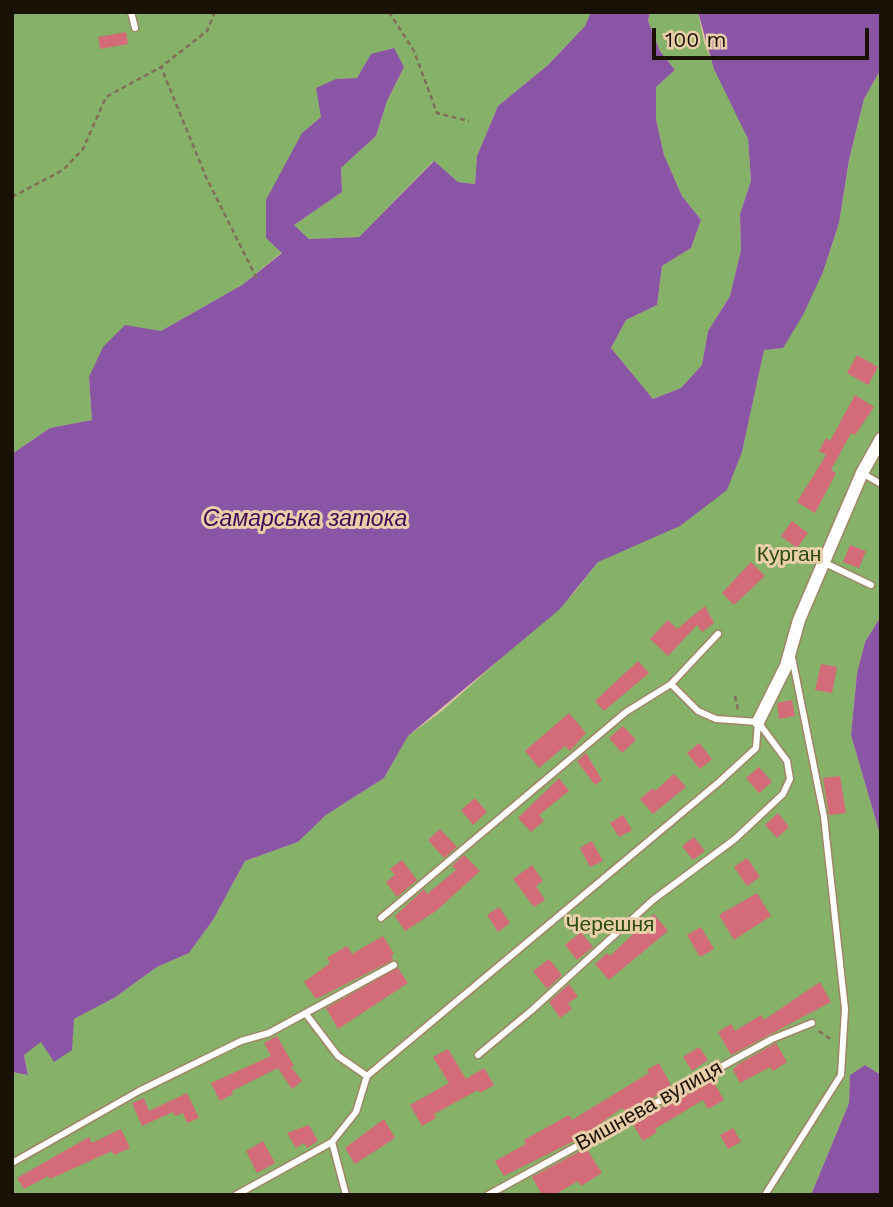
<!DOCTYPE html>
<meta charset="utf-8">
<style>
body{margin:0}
#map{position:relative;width:893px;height:1207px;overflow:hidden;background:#dcc19e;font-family:"Work Sans",sans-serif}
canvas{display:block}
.frame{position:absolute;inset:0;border:14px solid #1a1105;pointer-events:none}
.scale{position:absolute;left:652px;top:28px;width:217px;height:32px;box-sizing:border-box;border:4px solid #1a1105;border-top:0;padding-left:9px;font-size:21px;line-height:24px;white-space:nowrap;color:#1a1105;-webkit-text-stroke:5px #e9ceaa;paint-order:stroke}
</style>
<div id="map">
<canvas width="893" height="1207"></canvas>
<div class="frame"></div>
<div class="scale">100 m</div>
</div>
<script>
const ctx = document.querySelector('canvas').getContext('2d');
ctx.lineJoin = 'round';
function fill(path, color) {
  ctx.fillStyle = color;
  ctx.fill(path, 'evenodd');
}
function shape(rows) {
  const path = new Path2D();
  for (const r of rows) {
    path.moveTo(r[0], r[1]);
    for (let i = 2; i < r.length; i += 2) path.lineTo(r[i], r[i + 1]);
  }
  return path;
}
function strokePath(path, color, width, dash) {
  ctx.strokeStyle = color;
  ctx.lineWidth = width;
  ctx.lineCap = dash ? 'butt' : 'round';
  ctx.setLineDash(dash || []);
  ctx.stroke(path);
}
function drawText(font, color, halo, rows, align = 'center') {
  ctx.font = font + ' "Work Sans",sans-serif';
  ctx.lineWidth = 6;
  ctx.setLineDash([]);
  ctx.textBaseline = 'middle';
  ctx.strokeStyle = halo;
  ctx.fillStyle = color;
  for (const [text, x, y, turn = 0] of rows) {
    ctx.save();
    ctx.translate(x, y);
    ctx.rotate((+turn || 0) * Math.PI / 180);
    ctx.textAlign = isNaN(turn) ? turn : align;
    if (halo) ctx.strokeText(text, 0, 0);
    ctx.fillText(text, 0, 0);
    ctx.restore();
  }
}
fill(shape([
 [12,12,591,12,585,26,548,65,498,106,477,156,475,184,458,182,433,161,359,237,309,239,294,225,342,192,341,168,376,136,387,101,404,67,393,48,371,55,357,78,336,79,321,117,302,133,282,252,242,285,161,331,89,377,92,420,50,428,12,454],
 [650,12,698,12,704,43,748,139,751,181,740,214,741,250,730,296,708,331,702,365,681,388,653,399,611,348,626,320,657,305,662,266,691,248,701,220,682,196,664,155,656,119,656,87,675,70,660,51,648,21],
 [881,69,881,616,865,642,857,673,851,735,881,838,881,1075,865,1065,850,1075,849,1103,811,1195,12,1195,12,1072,28,1075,24,1054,74,1019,114,998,157,967,189,953,213,920,245,861,298,842,326,815,384,778,408,736,442,711,573,594,598,562,633,545,742,452,764,349,783,348,823,272,839,223,849,161,864,99]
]), '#86b169');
fill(shape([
 [591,12,650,12,648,21,660,51,675,70,656,87,656,119,664,155,682,196,701,220,691,248,662,266,657,305,626,320,611,348,653,399,681,388,702,365,708,331,730,296,741,250,740,214,751,181,748,139,714,69,698,12,881,12,881,69,864,99,849,160,839,223,823,272,803,315,783,348,764,350,742,452,727,490,680,526,598,562,560,609,408,736,384,778,326,815,298,842,245,861,213,920,189,953,157,967,114,998,74,1019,72,1050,54,1062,41,1042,24,1055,28,1075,12,1072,12,454,50,428,92,420,89,377,103,347,125,325,161,331,242,285,282,253,266,238,266,200,302,133,321,117,316,88,336,79,357,78,371,54,394,48,404,67,387,101,376,136,341,168,342,192,294,225,309,239,359,237,434,161,458,182,475,184,477,156,498,106,548,65,585,26],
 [881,616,881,838,851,735,857,673,865,642],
 [865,1065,881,1075,881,1195,811,1195,849,1103,850,1075]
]), '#8a55a5');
fill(shape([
 [126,32,128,44,100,49,98,37],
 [857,355,878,367,868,385,847,373],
 [855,395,874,407,855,435,851,433,831,470,836,473,815,513,797,502,826,455,819,451,826,438,830,441],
 [792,521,808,533,797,548,781,536],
 [850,545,866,551,859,568,843,562],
 [751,562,765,576,734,605,722,593],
 [705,606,714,623,702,632,697,625,668,656,650,639,668,620,677,629],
 [638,661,649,673,604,711,595,701],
 [821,664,837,667,832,693,815,690],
 [792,700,795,716,779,719,777,703],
 [569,713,586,733,570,751,565,746,539,768,525,751],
 [623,726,636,740,622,753,609,738],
 [699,743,712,759,700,769,687,753],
 [586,753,602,780,595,785,577,761],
 [759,767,772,782,759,793,746,778],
 [674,774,686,787,653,814,640,799,653,788,655,791],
 [840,776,846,813,829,815,823,778],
 [559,778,569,791,539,815,544,821,531,832,518,818],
 [475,798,487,812,473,825,461,810],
 [778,813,789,827,777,838,765,825],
 [623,815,632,830,619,837,610,823],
 [440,829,457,847,444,858,428,840],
 [694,837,705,851,693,860,682,846],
 [592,841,603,861,590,867,580,848],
 [464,855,480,871,436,911,405,931,395,916,424,889,427,894,456,870,452,866],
 [747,858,760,877,747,886,734,867],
 [402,860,417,880,397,897,386,882,395,875,390,869],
 [532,865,543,881,536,886,545,900,534,907,513,879],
 [757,893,771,916,734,940,719,915],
 [499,907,510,923,498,932,487,915],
 [654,914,668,931,609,980,595,964,607,953,610,956],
 [701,927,714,949,700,957,687,935],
 [581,932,593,947,577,960,565,945],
 [383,936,394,954,391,956,393,960,316,999,304,982,330,963,327,958,347,946,352,954],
 [549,959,562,975,547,989,533,971],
 [398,968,408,983,338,1029,326,1008],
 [820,982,831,1002,731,1055,718,1032,731,1024,735,1031,761,1015,764,1020],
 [569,984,578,997,568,1003,572,1009,560,1018,549,1002],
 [277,1036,294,1066,291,1067,302,1081,292,1089,278,1068,232,1091,233,1094,220,1101,211,1083,271,1056,264,1043],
 [776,1043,787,1062,773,1071,770,1067,740,1083,733,1070,737,1065],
 [699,1047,708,1060,692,1071,683,1057],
 [448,1049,466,1079,484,1068,494,1085,480,1093,478,1090,434,1114,436,1118,422,1126,410,1105,449,1083,433,1057],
 [659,1063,671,1085,654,1097,626,1113,622,1108,580,1138,504,1176,495,1161,526,1144,524,1140,569,1115,572,1120,649,1073,647,1070],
 [713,1081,724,1100,708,1109,703,1100,655,1129,657,1132,643,1141,632,1123],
 [187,1093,199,1118,187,1123,183,1113,175,1116,173,1112,142,1126,132,1103,144,1098,149,1111],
 [384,1119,395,1138,355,1164,345,1148],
 [309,1125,318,1141,307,1148,304,1143,296,1148,287,1133],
 [733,1128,741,1142,728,1149,720,1135],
 [121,1129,130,1148,114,1155,112,1151,50,1179,48,1176,24,1189,17,1178,89,1137,92,1143],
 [263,1141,275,1163,257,1173,246,1151],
 [586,1148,602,1173,581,1186,578,1181,554,1195,542,1195,532,1177]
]), '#d46b78');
const lane = shape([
 [131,12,135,28],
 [862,473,881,484],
 [825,563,871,585],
 [671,684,698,711,716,719,758,722],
 [381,918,626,712,671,684,718,634],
 [306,1014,338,1056,367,1076,356,1112,332,1142,346,1195],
 [478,1055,532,1010,653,900,735,839,783,794,790,779,787,761,758,722],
 [367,1076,719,782,756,748,758,722],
 [12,1163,139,1091,241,1041,269,1033,394,965],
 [236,1195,332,1142],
 [488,1195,772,1039,812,1023],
 [765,1195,841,1075,845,1009,824,817,792,657]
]);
const street = shape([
 [758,722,786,666,799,620,862,473,881,439]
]);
strokePath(lane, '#9f8564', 9);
strokePath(street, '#9f8564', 15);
strokePath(shape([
 [215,12,207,31,161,67,206,177,257,279],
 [389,12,414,51,437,113,469,121],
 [12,197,63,170,83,149,106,97,161,67],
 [735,696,738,710],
 [819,1031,833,1041]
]), '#816e56', 2.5, [5, 3.5]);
strokePath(lane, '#fff', 6);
strokePath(street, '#fff', 12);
drawText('21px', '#2b4c0c', '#e9ceaa', [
 ["Курган",789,555],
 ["Черешня",610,925]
]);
drawText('21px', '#1a1105', '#e9ceaa', [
 ["Вишнева вулиця",649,1106,-29]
]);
drawText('italic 23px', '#400856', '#e9ceaa', [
 ["Самарська затока",305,519]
]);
</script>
